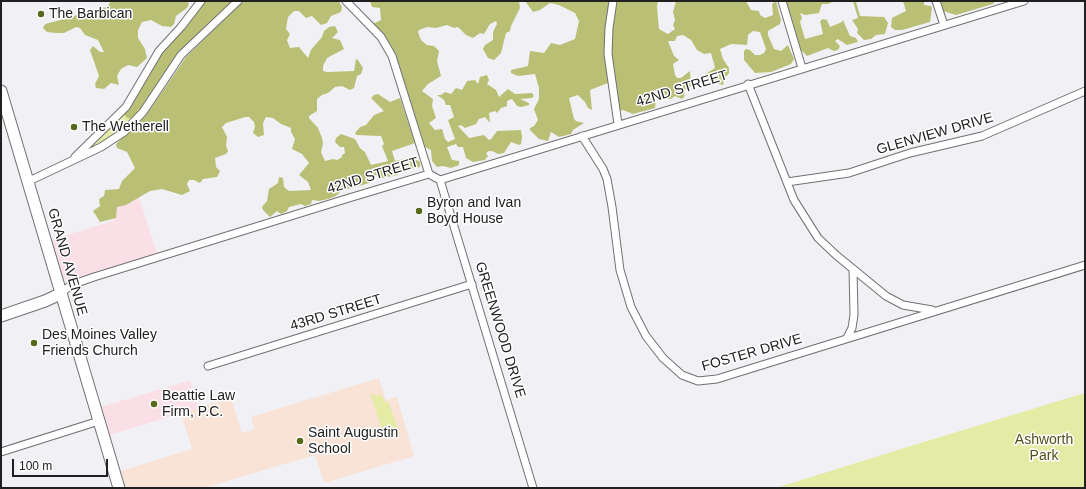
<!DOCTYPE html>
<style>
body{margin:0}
#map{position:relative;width:1086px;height:489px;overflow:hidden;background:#f1f1f5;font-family:Arial,sans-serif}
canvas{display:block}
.frame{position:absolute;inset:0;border:2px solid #202021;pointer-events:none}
.scale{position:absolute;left:12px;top:459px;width:96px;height:18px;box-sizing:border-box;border:2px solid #202021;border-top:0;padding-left:5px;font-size:12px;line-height:14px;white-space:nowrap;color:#202021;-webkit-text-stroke:3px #fff;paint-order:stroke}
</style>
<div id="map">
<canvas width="1086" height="489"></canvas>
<div class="frame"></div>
<div class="scale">100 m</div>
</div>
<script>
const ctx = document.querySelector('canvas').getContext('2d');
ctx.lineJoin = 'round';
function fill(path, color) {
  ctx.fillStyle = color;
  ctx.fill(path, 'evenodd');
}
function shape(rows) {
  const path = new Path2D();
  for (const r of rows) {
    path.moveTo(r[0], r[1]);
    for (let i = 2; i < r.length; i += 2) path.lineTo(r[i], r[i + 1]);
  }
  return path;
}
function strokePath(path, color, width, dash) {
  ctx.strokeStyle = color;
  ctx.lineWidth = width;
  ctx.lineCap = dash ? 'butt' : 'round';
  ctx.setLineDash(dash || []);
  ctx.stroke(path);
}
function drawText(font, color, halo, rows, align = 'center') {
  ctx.font = font + ' Arial,sans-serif';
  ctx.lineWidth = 3;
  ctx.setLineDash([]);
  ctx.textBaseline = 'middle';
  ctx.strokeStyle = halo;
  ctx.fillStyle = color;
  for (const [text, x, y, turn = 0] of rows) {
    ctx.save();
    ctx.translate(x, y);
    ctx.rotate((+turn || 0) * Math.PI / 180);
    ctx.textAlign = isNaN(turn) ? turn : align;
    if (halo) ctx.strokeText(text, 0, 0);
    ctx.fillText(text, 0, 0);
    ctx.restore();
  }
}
fill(shape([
 [139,197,157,254,70,280,63,279,51,240,115,220,111,206],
 [190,380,198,408,110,435,101,407]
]), '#fae0e6');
fill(shape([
 [379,378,386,400,397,397,414,456,324,483,315,455,204,488,126,488,121,471,192,449,181,413,231,398,242,433,255,429,251,417]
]), '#f9e3d6');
fill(shape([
 [124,114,134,119,110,139,84,152],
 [370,393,377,396,382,395,385,402,389,403,400,435,385,438],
 [1085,393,1085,488,776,488,917,444]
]), '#e3eba5');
fill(shape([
 [111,1,187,1,189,4,187,8,176,16,174,24,171,27,162,26,151,20,142,22,138,30,138,38,145,49,147,58,137,67,128,65,121,69,117,76,119,85,111,83,104,89,96,88,95,84,99,76,90,50,93,46,100,52,104,52,98,40,85,35,80,28,76,27,64,33,56,33,47,32,43,28,45,24,72,17,85,11,107,7],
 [204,1,235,1,184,49,134,119,127,118,124,114,137,97,161,53],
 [243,1,339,1,342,7,341,12,331,16,327,23,321,25,312,16,306,18,299,11,294,11,288,17,286,29,290,34,287,40,290,48,299,47,308,58,311,50,322,37,324,31,329,27,335,26,338,32,332,38,340,40,344,49,327,58,323,66,323,71,327,72,354,71,356,59,358,60,363,68,361,74,357,76,354,88,350,90,342,86,335,87,328,93,322,95,317,99,317,111,309,116,309,118,318,128,322,138,323,144,321,152,325,161,333,159,337,160,342,157,342,155,345,153,344,147,340,147,335,142,336,138,341,134,355,139,360,148,365,152,371,165,388,161,382,146,384,144,381,136,356,135,355,133,360,127,366,125,374,115,384,111,371,98,374,95,378,94,390,102,400,98,415,143,392,151,395,161,412,157,420,162,420,167,402,171,397,175,383,178,375,175,371,182,366,184,341,191,336,196,328,199,319,201,312,200,311,204,305,206,301,204,289,207,287,211,281,214,277,211,270,217,263,210,262,207,267,201,269,189,278,183,279,177,283,178,284,187,289,191,311,190,308,182,299,175,309,163,302,154,292,149,295,139,291,132,291,128,281,124,273,118,266,117,263,123,264,135,258,137,253,133,255,127,254,122,249,117,245,117,226,123,222,127,227,137,226,146,228,151,226,154,215,158,216,167,220,171,217,177,203,179,200,183,194,180,189,180,187,184,190,191,182,195,162,189,150,191,126,205,117,207,116,218,100,222,93,211,100,206,99,199,104,196,105,190,119,189,122,181,135,168,127,152,117,148,116,144,147,114,186,57],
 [370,1,519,1,520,8,511,26,510,31,506,33,501,53,494,60,488,58,483,49,485,45,493,40,493,32,497,24,496,21,490,24,484,34,480,33,473,38,466,35,458,27,454,28,447,25,436,28,427,27,419,30,418,32,421,40,427,45,434,46,439,51,437,61,441,76,428,84,422,91,433,99,432,106,436,118,429,123,435,130,442,129,445,139,448,142,455,139,448,120,454,117,450,105,446,105,444,100,437,95,441,95,445,92,451,94,456,88,462,90,467,81,475,80,478,84,480,77,487,75,489,80,487,84,496,90,499,97,508,89,515,94,532,93,534,96,532,98,520,99,529,103,529,105,521,107,517,106,512,99,507,101,507,106,501,108,497,113,495,111,489,113,490,123,485,117,479,119,476,124,465,128,461,125,458,126,469,138,484,135,489,140,491,139,497,131,521,130,522,137,521,144,519,145,511,142,504,153,498,154,492,151,489,151,486,153,488,156,485,160,473,162,466,158,463,147,458,147,456,144,447,147,452,160,459,161,459,165,451,168,443,166,437,167,432,161,431,150,425,147,396,56,387,41,373,24,381,20,380,8,372,7],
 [525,1,609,1,605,45,608,83,590,90,592,110,588,108,585,102,578,95,569,98,574,119,576,121,584,123,573,130,571,134,559,137,551,132,548,141,539,139,530,130,530,128,534,126,538,120,534,109,539,99,539,88,535,74,518,76,511,73,511,70,528,66,530,51,544,53,551,43,560,45,575,39,579,21,575,13,559,5,550,3,540,10,533,12],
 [615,1,658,1,657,7,659,29,668,34,675,29,673,25,675,20,673,12,676,1,746,1,751,10,759,11,760,15,765,18,773,15,772,4,776,1,781,20,780,24,768,31,768,35,774,49,781,51,788,45,794,59,791,64,771,72,755,73,744,60,744,51,746,49,750,50,755,55,760,55,764,53,766,49,760,32,753,31,748,35,747,45,731,44,720,49,723,59,729,68,729,73,725,78,723,85,711,82,704,76,707,73,715,68,711,53,704,54,697,50,691,40,683,35,677,36,675,41,668,41,674,56,679,60,673,64,675,75,677,78,681,78,690,71,691,86,685,89,684,97,682,99,675,96,671,99,665,99,661,92,654,90,652,94,656,100,655,108,633,114,623,110,619,111,612,64,611,35],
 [786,1,834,1,828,4,822,4,819,13,805,15,800,13,802,18,800,22,805,39,823,34,820,21,823,19,827,20,830,27,842,22,843,20,850,36,856,38,858,42,847,45,838,39,835,41,840,46,838,50,834,51,828,48,807,56,801,50],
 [853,1,860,1,856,2,860,16,884,17,888,23,885,34,876,35,871,39,864,40,857,33,858,29,852,20,858,18],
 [903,1,924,1,924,5,931,6,932,8,930,22,902,30,895,30,891,27,892,18,906,11],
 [940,1,995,1,993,4,956,15,943,11]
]), '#b9c076');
const street = shape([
 [346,1,381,37,392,56,429,174],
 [613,1,609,28,608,54,618,124],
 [782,1,802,68],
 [936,1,944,25],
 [748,84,794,200,818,238,836,255,886,296,903,305,932,310],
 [582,136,603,169,607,179,612,207,620,270,631,307,646,336,663,358,682,375,698,381,717,379,1085,265],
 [75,157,126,107,159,51,181,27,201,1],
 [440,180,533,488],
 [27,182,101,147,124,132,143,112,181,55,238,1],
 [787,182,849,173,910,153,982,136,1085,91],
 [60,294,71,285,94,277,349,198,429,174,440,180,1024,1],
 [847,338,852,328,854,315,853,269],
 [208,366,472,284],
 [1,452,99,421]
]);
const secondary = shape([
 [1,91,119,488],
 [1,316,45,301,60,294]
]);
strokePath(street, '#707073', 9);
strokePath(secondary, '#707073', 13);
strokePath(street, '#fff', 7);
strokePath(secondary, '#fff', 11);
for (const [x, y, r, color] of [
 [41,14,4,"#566b1a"],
 [74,127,4,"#566b1a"],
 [419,211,4,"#566b1a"],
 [34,343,4,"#566b1a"],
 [154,404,4,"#566b1a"],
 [300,441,4,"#566b1a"]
]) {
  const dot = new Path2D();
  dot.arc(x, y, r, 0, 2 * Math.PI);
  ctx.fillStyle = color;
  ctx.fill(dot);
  strokePath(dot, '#fff', 1.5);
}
drawText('14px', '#202021', '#fff', [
 ["The Barbican",49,14],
 ["The Wetherell",82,127],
 ["Byron and Ivan",427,203],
 ["Boyd House",427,219],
 ["Des Moines Valley",42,335],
 ["Friends Church",42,351],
 ["Beattie Law",162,396],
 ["Firm, P.C.",162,412],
 ["Saint Augustin",308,433],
 ["School",308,449]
], 'left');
drawText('14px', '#202021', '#fff', [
 ["42ND STREET",682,89,-17],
 ["GLENVIEW DRIVE",935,134,-16],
 ["42ND STREET",373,176,-17],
 ["GRAND AVENUE",67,262,74],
 ["43RD STREET",336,313,-17],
 ["GREENWOOD DRIVE",500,330,73],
 ["FOSTER DRIVE",752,353,-16]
]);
drawText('14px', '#4d5019', '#fff', [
 ["Ashworth",1044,440],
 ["Park",1044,456]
]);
</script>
